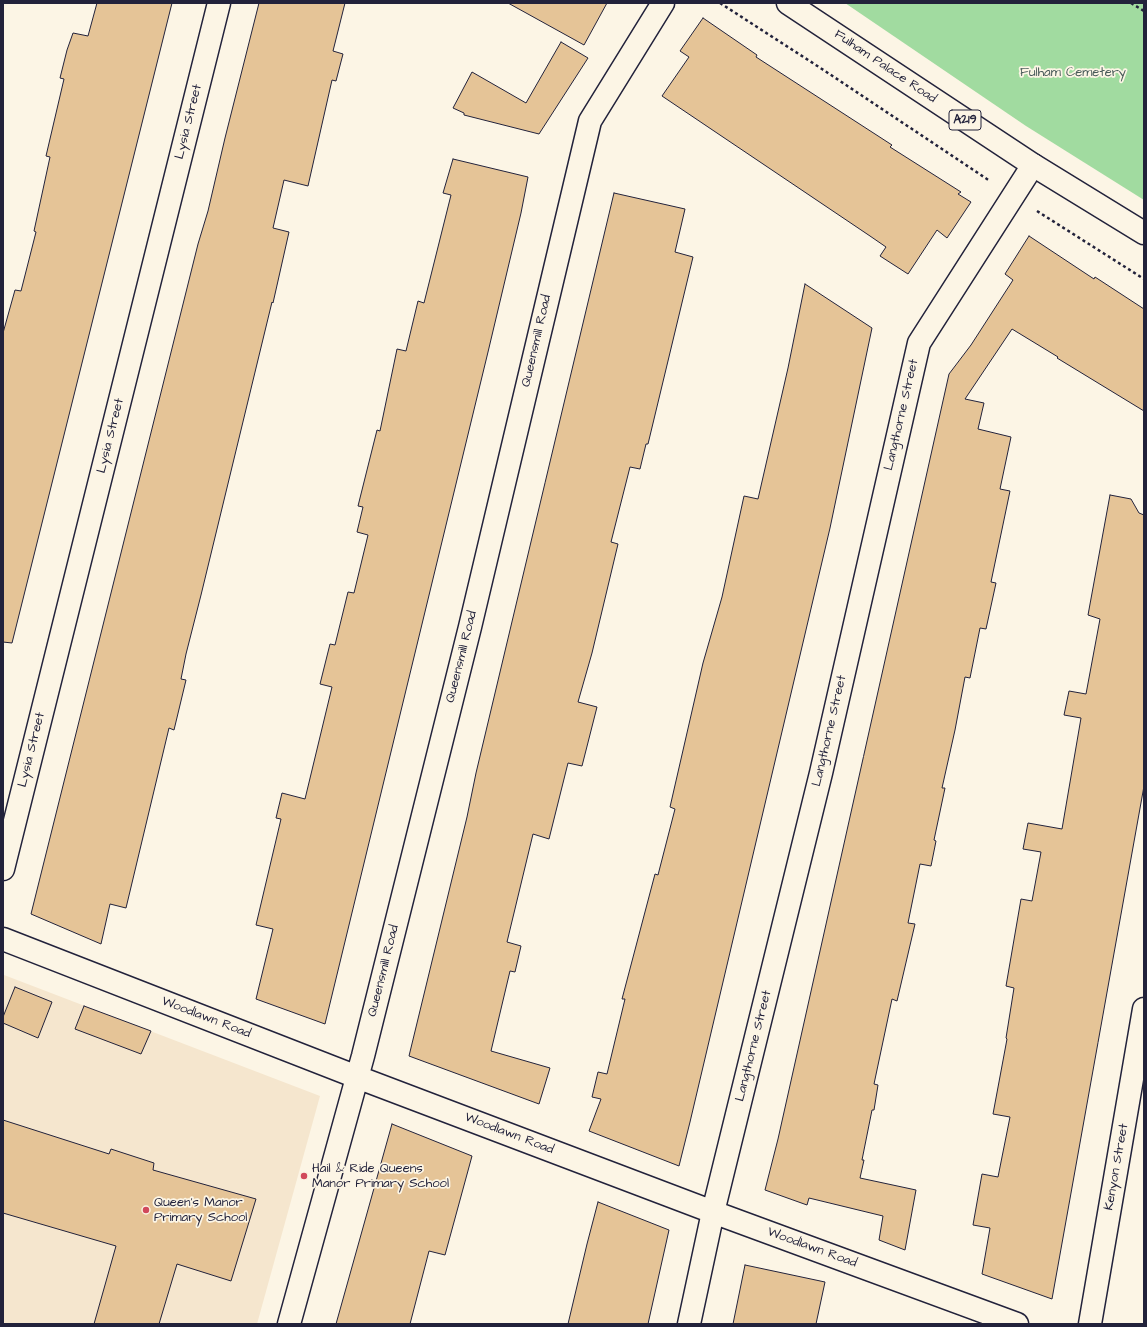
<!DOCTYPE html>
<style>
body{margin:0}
#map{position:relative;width:1147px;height:1327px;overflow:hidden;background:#fcf5e5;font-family:"Architects Daughter",sans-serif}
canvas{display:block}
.frame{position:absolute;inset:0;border:4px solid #22223b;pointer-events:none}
</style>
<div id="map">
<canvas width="1147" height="1327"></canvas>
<div class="frame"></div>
</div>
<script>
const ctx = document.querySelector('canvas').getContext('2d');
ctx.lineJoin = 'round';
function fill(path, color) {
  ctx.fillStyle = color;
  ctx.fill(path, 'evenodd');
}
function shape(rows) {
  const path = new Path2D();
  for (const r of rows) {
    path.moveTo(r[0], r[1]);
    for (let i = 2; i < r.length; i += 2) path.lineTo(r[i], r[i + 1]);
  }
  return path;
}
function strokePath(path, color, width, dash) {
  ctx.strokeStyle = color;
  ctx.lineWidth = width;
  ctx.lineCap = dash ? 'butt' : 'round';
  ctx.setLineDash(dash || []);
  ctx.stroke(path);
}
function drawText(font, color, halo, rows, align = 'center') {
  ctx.font = font + ' "Architects Daughter",sans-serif';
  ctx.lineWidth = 3.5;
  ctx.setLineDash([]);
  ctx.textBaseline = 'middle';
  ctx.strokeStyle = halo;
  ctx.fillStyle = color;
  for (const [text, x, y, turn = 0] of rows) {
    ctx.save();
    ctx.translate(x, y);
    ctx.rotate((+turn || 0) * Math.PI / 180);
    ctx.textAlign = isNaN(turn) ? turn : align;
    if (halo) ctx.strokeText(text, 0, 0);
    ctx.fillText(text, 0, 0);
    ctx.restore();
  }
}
fill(shape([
 [4,975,320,1096,257,1324,3,1324]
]), '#f5e6ce');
fill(shape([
 [845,3,1144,3,1144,200,1026,126]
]), '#a1dba0');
const building = shape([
 [97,3,172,3,12,643,3,642,3,333,15,290,21,291,36,232,34,231,50,157,46,156,64,79,60,78,67,50,73,33,88,36,97,3],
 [259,3,345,3,333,51,343,54,336,81,332,80,308,186,284,180,273,228,289,232,273,303,272,302,201,595,186,654,181,679,186,680,174,730,169,728,126,908,110,904,101,944,31,914,198,244,208,211,225,138,259,3],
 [508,3,607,3,584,45,508,3],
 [703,18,757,55,756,57,892,145,890,147,961,192,958,194,971,202,947,238,937,230,908,274,880,256,886,247,870,236,662,96,689,57,680,51,703,18],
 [561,42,588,58,539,134,464,115,464,113,453,108,472,72,526,103,561,42],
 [453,159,528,177,521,213,488,352,325,1024,256,999,273,929,256,925,281,819,276,818,282,793,305,799,332,687,320,684,330,644,335,645,348,592,354,593,368,535,357,532,363,507,358,506,377,430,380,431,397,349,406,351,418,301,424,303,451,195,443,193,453,159],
 [614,193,685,209,675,252,693,257,648,444,646,444,640,469,630,467,611,542,618,544,592,653,578,702,597,707,582,766,568,763,549,839,533,834,507,942,521,946,515,972,510,971,491,1051,550,1068,539,1104,409,1056,467,817,476,773,614,193],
 [1029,236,1094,279,1095,277,1144,309,1144,411,1057,358,1058,357,1012,329,965,399,984,403,978,429,1011,437,1000,489,1010,491,991,582,996,583,986,629,980,628,970,678,965,677,955,730,942,788,945,788,934,840,936,841,931,866,920,864,908,923,915,924,897,1001,892,999,874,1084,878,1085,874,1110,872,1110,862,1160,864,1160,860,1178,916,1190,905,1250,879,1240,883,1216,809,1198,807,1205,765,1190,778,1139,949,374,971,345,1013,280,1005,274,1029,236],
 [805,284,872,328,830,528,690,1122,679,1166,589,1131,601,1099,592,1097,598,1072,607,1074,625,999,622,999,655,874,658,875,675,809,670,807,703,663,722,597,744,496,758,499,788,368,805,284],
 [1110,495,1131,499,1139,513,1144,515,1144,786,1052,1299,982,1274,990,1228,973,1225,982,1174,998,1177,1010,1117,993,1114,1007,1039,1006,1038,1014,988,1006,986,1021,899,1032,901,1041,852,1023,849,1028,823,1062,829,1081,718,1064,715,1069,691,1086,694,1100,619,1088,615,1110,495],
 [15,987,52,1002,38,1038,3,1023,3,1017,15,987],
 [84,1006,151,1031,141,1054,75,1029,84,1006],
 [3,1120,109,1154,111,1149,154,1163,153,1170,256,1199,231,1281,177,1264,159,1324,94,1324,116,1246,3,1213,3,1120],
 [392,1124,472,1156,445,1255,429,1251,410,1324,336,1324,392,1124],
 [598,1202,669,1230,648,1324,568,1324,587,1244,598,1202],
 [745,1265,825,1282,816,1324,733,1324,745,1265]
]);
fill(building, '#e5c497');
strokePath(building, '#22223b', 1);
const minor = shape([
 [3,869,219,3],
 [3,939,357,1077,713,1212,1017,1324],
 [289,1324,363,1056,470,627,590,121,663,3],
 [689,1324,713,1212,821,773,919,343,1033,165],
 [1090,1324,1144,1009]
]);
const primary = shape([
 [788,3,1033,165,1144,233]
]);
strokePath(minor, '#22223b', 25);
strokePath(primary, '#22223b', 25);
strokePath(shape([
 [720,3,822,69,990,181],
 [1131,3,1144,11],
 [1037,211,1144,279]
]), '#22223b', 2.5, [3, 3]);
strokePath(minor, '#fcf5e5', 22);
strokePath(primary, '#fcf5e5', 22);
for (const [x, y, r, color] of [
 [304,1176,4,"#d1495b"],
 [146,1210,4,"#d1495b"]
]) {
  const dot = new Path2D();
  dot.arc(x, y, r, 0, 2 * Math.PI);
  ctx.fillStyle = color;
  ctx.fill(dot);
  strokePath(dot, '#fcf5e5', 1.5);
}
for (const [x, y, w] of [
 [965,120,32]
]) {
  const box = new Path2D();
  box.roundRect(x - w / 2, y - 10, w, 20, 3);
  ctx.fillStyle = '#fcf5e5';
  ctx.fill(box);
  strokePath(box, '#22223b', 1);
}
drawText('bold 12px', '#22223b', null, [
 ["A219",965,120]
]);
drawText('13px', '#22223b', '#fcf5e5', [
 ["Fulham Palace Road",885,67,34],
 ["Lysia Street",189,122,-76],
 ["Queensmill Road",537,341,-77],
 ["Langthorne Street",902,415,-77],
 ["Lysia Street",111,436,-76],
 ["Queensmill Road",462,657,-76],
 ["Langthorne Street",830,731,-77],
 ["Lysia Street",32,750,-76],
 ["Queensmill Road",384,971,-76],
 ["Woodlawn Road",206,1018,21],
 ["Langthorne Street",754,1046,-76],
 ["Woodlawn Road",509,1134,21],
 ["Kenyon Street",1117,1167,-80],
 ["Woodlawn Road",812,1248,20]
]);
drawText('13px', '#485a59', '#fcf5e5', [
 ["Fulham Cemetery",1073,73]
]);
drawText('13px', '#22223b', '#fcf5e5', [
 ["Hail & Ride Queens",312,1169],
 ["Manor Primary School",312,1184],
 ["Queen's Manor",154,1203],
 ["Primary School",154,1218]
], 'left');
</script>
